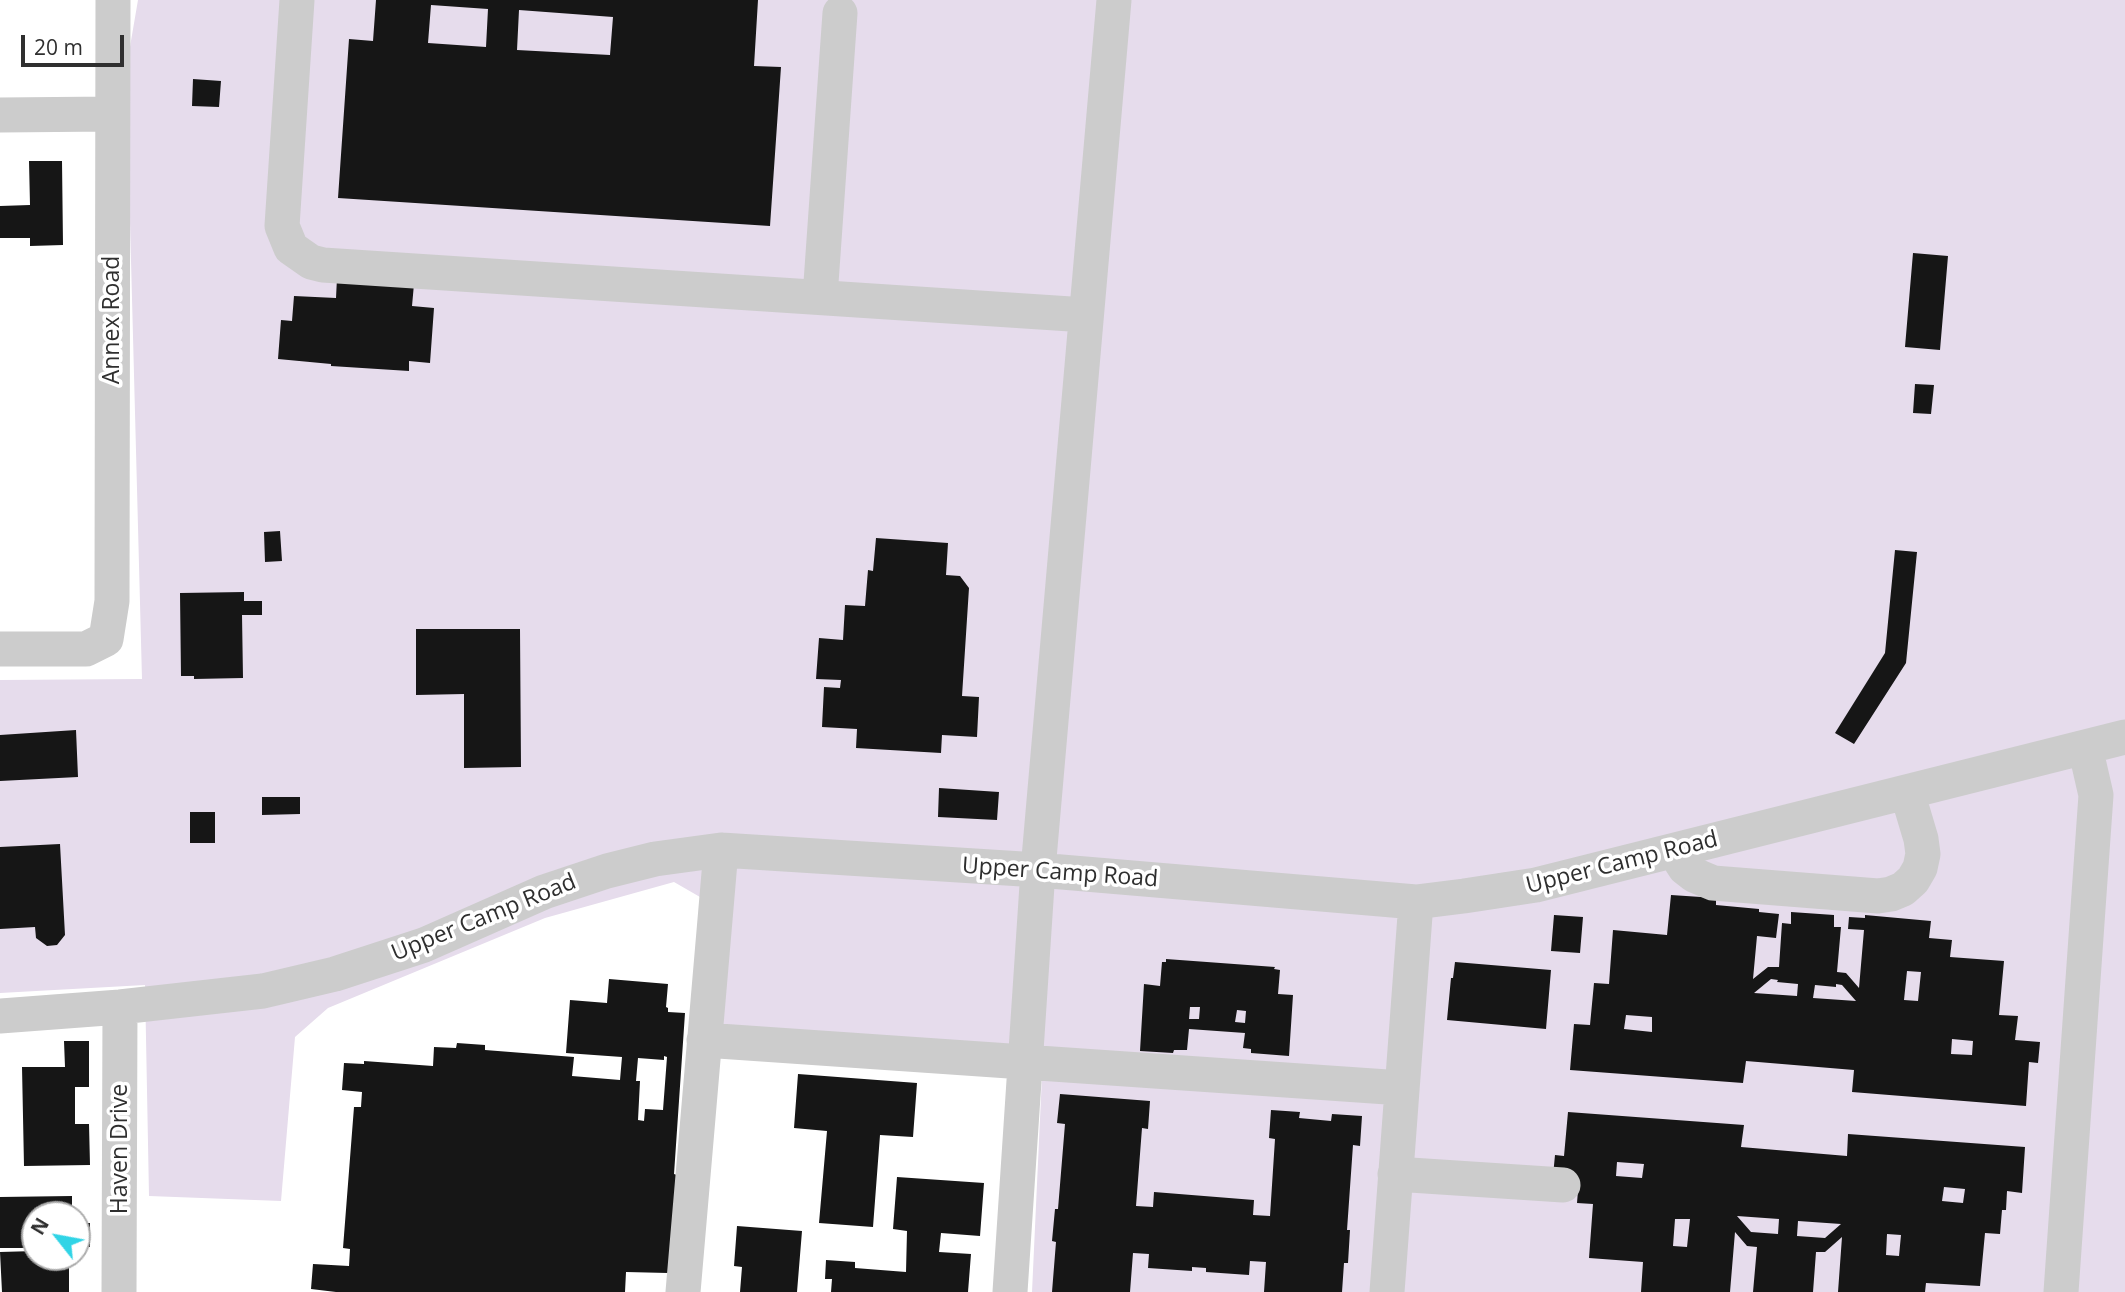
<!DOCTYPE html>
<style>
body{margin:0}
#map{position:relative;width:2125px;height:1292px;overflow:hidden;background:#fff;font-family:"Open Sans",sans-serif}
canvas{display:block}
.north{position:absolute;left:21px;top:1201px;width:70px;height:70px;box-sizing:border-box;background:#fff;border:2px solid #acacac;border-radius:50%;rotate:301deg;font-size:19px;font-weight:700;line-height:28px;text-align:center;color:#2f2f2f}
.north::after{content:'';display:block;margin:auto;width:24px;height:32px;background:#30d4e6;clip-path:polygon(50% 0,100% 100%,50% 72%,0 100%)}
.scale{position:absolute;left:21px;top:35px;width:103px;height:32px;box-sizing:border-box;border:4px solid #2f2f2f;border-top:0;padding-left:9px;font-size:21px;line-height:24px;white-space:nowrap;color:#2f2f2f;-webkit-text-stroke:5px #fff;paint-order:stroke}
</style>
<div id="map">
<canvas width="2125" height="1292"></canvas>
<div class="north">N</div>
<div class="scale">20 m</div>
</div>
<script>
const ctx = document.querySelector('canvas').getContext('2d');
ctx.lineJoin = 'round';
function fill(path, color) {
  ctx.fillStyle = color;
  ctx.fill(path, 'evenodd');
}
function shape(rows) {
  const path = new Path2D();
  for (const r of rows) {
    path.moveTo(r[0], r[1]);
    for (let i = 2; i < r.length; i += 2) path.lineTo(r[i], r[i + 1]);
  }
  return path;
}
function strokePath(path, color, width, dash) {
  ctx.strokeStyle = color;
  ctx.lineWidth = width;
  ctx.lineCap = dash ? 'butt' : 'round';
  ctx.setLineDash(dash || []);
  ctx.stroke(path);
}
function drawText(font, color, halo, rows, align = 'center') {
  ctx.font = font + ' "Open Sans",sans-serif';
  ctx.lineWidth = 7;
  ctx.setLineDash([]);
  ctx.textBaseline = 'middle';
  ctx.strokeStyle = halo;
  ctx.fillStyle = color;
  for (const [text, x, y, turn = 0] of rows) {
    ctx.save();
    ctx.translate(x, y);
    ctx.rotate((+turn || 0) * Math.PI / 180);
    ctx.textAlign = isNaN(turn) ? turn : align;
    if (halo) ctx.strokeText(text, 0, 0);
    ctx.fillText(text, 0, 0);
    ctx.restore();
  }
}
fill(shape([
 [138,0,2125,0,2125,1292,1032,1292,1043,1054,716,1029,726,912,674,882,545,918,328,1008,295,1037,281,1201,149,1196,145,985,0,993,0,680,142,679,126,70]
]), '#e6dcec');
fill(shape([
 [376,0,758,0,754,66,781,67,770,226,338,198,349,39,373,41],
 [431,5,488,9,486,47,428,43],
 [519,10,613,17,610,55,517,50],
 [193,79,221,81,219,107,192,106],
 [29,161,62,161,63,245,30,246,30,238,0,238,0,206,30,205],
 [1913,253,1948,256,1940,350,1905,347],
 [337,278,414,284,412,306,434,308,430,363,409,361,409,371,331,366,331,364,278,359,281,320,292,321,294,296,336,298],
 [1915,384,1934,385,1931,414,1913,413],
 [280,531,282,561,265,562,264,532],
 [876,538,948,543,946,575,960,576,969,588,962,696,979,697,977,737,942,735,941,753,856,748,857,729,822,727,824,687,840,688,841,680,816,679,819,638,843,640,845,605,865,606,868,570,873,571],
 [1895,550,1917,552,1906,663,1854,744,1835,733,1885,653],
 [244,592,244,601,262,601,262,615,242,615,243,678,194,679,194,676,181,676,180,593],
 [416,629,520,629,521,767,464,768,464,694,416,695],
 [76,730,78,777,0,781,0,735],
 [939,788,999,792,997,820,938,817],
 [262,797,300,797,300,814,262,815],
 [190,812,215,812,215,843,190,843],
 [60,844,65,935,57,945,47,946,36,938,35,927,0,929,0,847],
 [1671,895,1716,898,1716,905,1759,909,1759,912,1779,914,1776,938,1757,936,1753,979,1768,967,1779,967,1782,923,1791,924,1791,912,1834,915,1834,927,1841,927,1837,972,1846,973,1859,988,1864,930,1848,929,1849,917,1865,918,1865,915,1931,921,1929,938,1952,940,1950,957,2004,961,1999,1015,2018,1016,2015,1040,2040,1042,2038,1063,2029,1062,2026,1106,1852,1092,1854,1070,1746,1061,1743,1083,1570,1070,1574,1024,1590,1025,1594,983,1609,984,1613,930,1667,935],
 [1907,971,1921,972,1918,1001,1904,1000],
 [1771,979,1778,980,1777,982,1798,984,1797,996,1754,993],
 [1836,984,1842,985,1856,1001,1813,998,1815,985,1836,987],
 [1626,1015,1652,1017,1652,1032,1624,1029],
 [1952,1039,1973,1041,1972,1055,1951,1054],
 [1554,915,1583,917,1580,953,1551,951],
 [1166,959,1275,967,1274,969,1280,970,1278,994,1293,995,1289,1056,1251,1053,1251,1049,1243,1048,1245,1033,1189,1029,1187,1050,1174,1050,1173,1053,1140,1051,1144,984,1160,986,1162,962,1166,962],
 [1190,1007,1200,1007,1199,1019,1189,1019],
 [1237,1010,1246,1011,1245,1023,1235,1022],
 [1455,962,1551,970,1546,1029,1447,1020,1451,978,1453,978],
 [609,979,668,984,666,1007,668,1008,668,1012,685,1013,674,1174,677,1175,668,1273,626,1272,625,1292,336,1292,311,1289,313,1264,349,1266,350,1249,343,1248,354,1107,361,1107,362,1092,342,1090,344,1063,364,1064,364,1061,433,1066,434,1047,456,1048,457,1043,485,1045,485,1050,574,1057,572,1076,620,1080,622,1057,566,1053,570,1000,607,1003],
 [664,1056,667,1057,663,1110,645,1109,644,1121,638,1120,640,1081,636,1081,638,1058,664,1060],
 [64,1041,89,1041,89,1087,75,1087,75,1124,89,1124,90,1165,24,1166,22,1067,65,1067],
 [798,1074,917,1083,913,1137,880,1135,873,1227,819,1223,827,1131,794,1128],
 [1060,1094,1150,1101,1148,1129,1142,1128,1136,1206,1153,1207,1154,1192,1254,1200,1253,1215,1270,1216,1275,1139,1269,1138,1271,1110,1300,1112,1299,1118,1331,1121,1332,1114,1362,1116,1360,1146,1353,1145,1347,1230,1350,1230,1348,1263,1344,1263,1342,1292,1264,1292,1266,1262,1250,1261,1249,1275,1206,1272,1206,1268,1192,1267,1192,1271,1148,1268,1149,1254,1133,1253,1130,1292,1052,1292,1056,1242,1052,1241,1055,1209,1058,1209,1065,1124,1057,1123],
 [1568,1112,1744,1125,1741,1147,1847,1156,1848,1134,2025,1147,2022,1193,2007,1191,2006,1210,2002,1210,2000,1234,1985,1233,1980,1286,1926,1283,1925,1292,1838,1292,1842,1237,1825,1252,1816,1252,1813,1292,1753,1292,1757,1247,1747,1246,1735,1232,1730,1292,1641,1292,1643,1262,1589,1258,1593,1204,1577,1203,1579,1178,1553,1176,1555,1155,1564,1156],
 [1617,1162,1644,1164,1642,1178,1616,1176],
 [1944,1187,1965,1189,1963,1203,1942,1201],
 [1737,1216,1779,1219,1778,1234,1751,1232],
 [1675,1219,1690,1219,1687,1247,1673,1246],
 [1798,1221,1841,1224,1825,1238,1797,1236],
 [1887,1234,1901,1235,1899,1256,1886,1255],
 [897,1177,984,1183,980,1236,941,1233,939,1252,971,1254,968,1292,831,1292,832,1279,825,1279,826,1260,855,1262,855,1268,906,1272,907,1231,893,1229],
 [72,1196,72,1215,35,1215,35,1248,0,1248,0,1197],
 [77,1223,90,1223,90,1247,77,1247],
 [737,1226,802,1231,797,1292,740,1292,742,1267,734,1266],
 [35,1251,35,1257,69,1257,69,1292,2,1292,0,1252]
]), '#161616');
strokePath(shape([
 [297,0,282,226,291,248,311,262,323,265,1086,315],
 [0,115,111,114],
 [820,297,840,13],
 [0,649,86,649,106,639,112,601,113,0],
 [1674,851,1685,868,1694,875,1713,883,1878,896,1891,894,1903,889,1913,880,1920,868,1923,854,1921,839,1907,792],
 [0,1016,120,1007,263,991,335,974,424,945,544,892,607,871,655,859,721,850,1038,870,1416,902,1464,896,1536,885,2125,737],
 [704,1040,1402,1088],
 [1395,1174,1563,1185],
 [119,1292,120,1007],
 [683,1292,721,850],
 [1010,1292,1038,870,1114,0],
 [1387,1292,1416,902],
 [2061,1292,2096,795,2085,747]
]), '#ccc', 35);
drawText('23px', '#2f2f2f', '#fff', [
 ["Annex Road",112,320,-90],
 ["Upper Camp Road",1622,863,-14],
 ["Upper Camp Road",1060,873,4],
 ["Upper Camp Road",484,918,-22],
 ["Haven Drive",120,1149,-90]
]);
</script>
